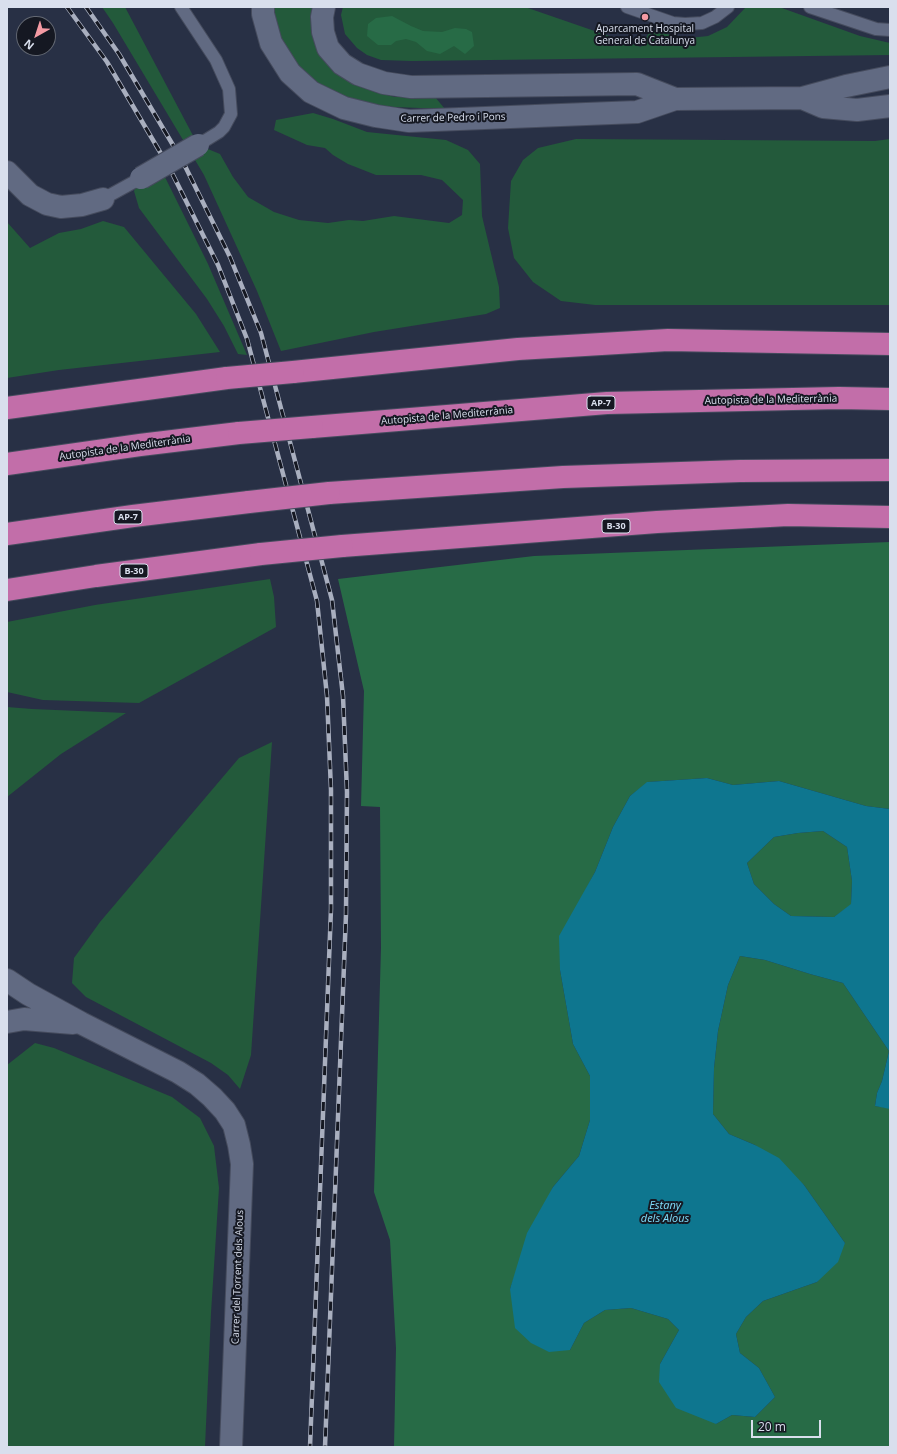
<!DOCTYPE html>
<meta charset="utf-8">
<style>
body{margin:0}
#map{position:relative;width:897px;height:1454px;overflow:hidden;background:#283045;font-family:"Open Sans",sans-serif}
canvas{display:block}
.frame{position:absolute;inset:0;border:8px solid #d9dfed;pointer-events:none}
.north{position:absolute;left:16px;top:16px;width:40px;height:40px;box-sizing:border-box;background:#151822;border:1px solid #636873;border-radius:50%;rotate:219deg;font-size:11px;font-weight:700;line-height:16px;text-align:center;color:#d9dfed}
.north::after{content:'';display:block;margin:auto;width:14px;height:18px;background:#f49aa3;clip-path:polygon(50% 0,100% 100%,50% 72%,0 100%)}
.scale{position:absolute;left:751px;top:1420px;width:70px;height:18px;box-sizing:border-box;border:2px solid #d9dfed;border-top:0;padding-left:5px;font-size:12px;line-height:14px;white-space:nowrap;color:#d9dfed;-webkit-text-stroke:3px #151822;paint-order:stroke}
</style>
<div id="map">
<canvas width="897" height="1454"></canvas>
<div class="frame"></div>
<div class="north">N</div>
<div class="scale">20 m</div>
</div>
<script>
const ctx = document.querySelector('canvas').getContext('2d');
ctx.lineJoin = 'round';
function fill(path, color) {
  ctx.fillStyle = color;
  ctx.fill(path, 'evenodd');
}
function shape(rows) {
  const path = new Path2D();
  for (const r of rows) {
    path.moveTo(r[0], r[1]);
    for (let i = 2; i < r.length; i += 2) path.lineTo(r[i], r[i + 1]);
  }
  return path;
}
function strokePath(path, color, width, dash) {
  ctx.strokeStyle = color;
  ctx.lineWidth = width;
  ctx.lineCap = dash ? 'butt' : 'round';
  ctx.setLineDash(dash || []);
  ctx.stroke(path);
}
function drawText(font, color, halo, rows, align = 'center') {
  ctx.font = font + ' "Open Sans",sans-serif';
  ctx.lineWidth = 4;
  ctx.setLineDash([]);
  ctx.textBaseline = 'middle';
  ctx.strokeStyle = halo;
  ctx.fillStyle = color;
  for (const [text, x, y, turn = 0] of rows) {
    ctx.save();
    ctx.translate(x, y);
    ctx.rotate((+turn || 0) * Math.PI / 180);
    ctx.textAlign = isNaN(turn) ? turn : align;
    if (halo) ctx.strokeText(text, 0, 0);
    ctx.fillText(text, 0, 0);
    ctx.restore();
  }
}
fill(shape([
 [102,7,125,7,198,145,220,154,233,177,248,197,274,212,299,220,328,223,349,220,363,221,394,216,449,223,462,215,463,200,442,180,421,175,376,175,348,164,333,155,325,148,307,145,274,130,276,120,313,113,333,119,367,132,446,140,468,150,480,164,482,216,499,287,500,308,486,314,374,332,281,351,257,291,204,175,113,23],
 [273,7,312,7,312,26,348,79,375,92,395,97,435,97,445,109,370,106,338,97,318,85,299,69,283,43,275,22],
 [343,7,525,7,641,47,650,31,689,38,708,36,727,27,746,7,779,7,860,36,890,43,890,55,412,61,381,60,367,55,357,48,345,34,341,15],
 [576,139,875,141,890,139,890,305,595,305,561,301,533,282,514,258,508,228,511,181,523,160,538,148],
 [160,167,208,264,247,355,238,354,224,326,207,299,139,208,134,191,141,178],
 [103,221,124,227,196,314,220,352,59,370,7,378,7,222,30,248,59,233,81,229],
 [270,579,274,597,276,627,139,703,43,700,7,692,7,622,95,605],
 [7,707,32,709,126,713,61,754,7,797],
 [272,742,251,1055,240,1089,228,1075,211,1063,86,997,72,983,74,958,100,922,239,758],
 [35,1043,54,1048,172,1097,200,1118,214,1146,219,1188,211,1313,205,1447,7,1447,7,1065]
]), '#235a3b');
fill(shape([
 [392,16,411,26,423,31,442,32,455,28,466,29,472,32,474,46,465,54,454,46,440,54,427,51,416,42,406,39,396,41,391,45,378,45,367,36,368,24,376,18],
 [890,542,890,809,866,806,779,781,733,785,707,778,648,782,630,796,613,827,595,872,583,895,560,970,573,1044,590,1076,590,1120,579,1156,553,1187,518,1267,510,1289,570,1350,584,1323,605,1310,631,1308,668,1319,679,1330,660,1364,716,1424,732,1415,755,1417,775,1397,759,1368,740,1353,736,1334,746,1317,763,1301,817,1282,845,1243,804,1185,755,1145,729,1134,713,1114,714,1068,718,1031,728,985,740,956,765,960,810,974,843,983,889,1051,882,1081,877,1093,875,1106,890,1108,890,1447,394,1447,396,1348,390,1240,374,1192,381,948,380,807,361,806,364,691,338,579,534,556],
 [823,831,847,847,852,881,851,905,834,917,791,916,774,904,754,884,747,863,774,837,798,833]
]), '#276b46');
fill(shape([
 [707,778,733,785,779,781,866,806,890,809,890,1109,875,1106,877,1093,882,1081,889,1051,843,983,810,974,765,960,740,956,728,985,718,1031,714,1068,713,1114,729,1134,755,1145,779,1158,804,1185,845,1243,838,1262,817,1282,763,1301,746,1317,736,1334,740,1353,759,1368,775,1397,755,1417,732,1415,716,1424,676,1408,659,1382,660,1364,679,1330,668,1319,631,1308,605,1310,584,1323,570,1350,549,1352,531,1343,515,1328,510,1289,527,1233,553,1187,579,1156,590,1120,590,1076,573,1044,560,970,559,936,595,872,613,827,630,796,647,782],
 [823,831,847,847,852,881,851,904,834,917,791,916,774,904,754,884,747,863,774,837,798,833]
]), '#0e768f');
const lane = shape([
 [181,7,216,60,229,89,231,114,224,127,219,132,198,145],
 [627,7,673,23,685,24,702,23,715,17,728,7],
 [810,7,876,29,890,30],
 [103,199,141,178]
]);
const street = shape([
 [263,7,263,14,271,43,290,73,311,92,344,108,376,116,409,121,637,112,675,99,802,98,846,86,890,77],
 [324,7,322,17,323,32,328,48,342,64,358,74,384,83,411,87,637,84,675,99],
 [802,98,823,107,857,110,890,106],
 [7,172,30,195,47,204,61,207,82,205,103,199],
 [7,980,28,994,81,1023,178,1072,197,1084,212,1097,225,1111,234,1125,239,1145,242,1164,231,1447],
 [7,1022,24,1019,73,1023]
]);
const highway = shape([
 [293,372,518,349,668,340,890,344],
 [7,408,227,378],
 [312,427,607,403,839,398,890,399],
 [7,464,140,445,239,433],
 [329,493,563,477,740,471,890,470],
 [7,534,133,516,249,502],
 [342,546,657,522,788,515,890,517],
 [7,590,96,576,261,554]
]);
strokePath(lane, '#454b5d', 14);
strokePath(street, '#454b5d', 24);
strokePath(highway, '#454b5d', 24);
strokePath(lane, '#616a82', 12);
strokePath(street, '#616a82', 22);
strokePath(highway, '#c26ea9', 22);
const rail = shape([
 [67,7,107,62,170,169,218,265,247,339,317,601,327,696,331,790,331,909,310,1447],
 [86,7,119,54,183,162,230,257,261,333,332,600,343,696,347,792,346,914,325,1447]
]);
strokePath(rail, '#a9afbf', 4.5);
strokePath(rail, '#151822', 3, [9]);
const streetBridge = shape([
 [141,178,198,145]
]);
const highwayBridge = shape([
 [227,378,293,372],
 [239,433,312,427],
 [249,502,329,493],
 [261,554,342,546]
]);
strokePath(streetBridge, '#454b5d', 24, []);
strokePath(highwayBridge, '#454b5d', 24, []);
strokePath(streetBridge, '#616a82', 22);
strokePath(highwayBridge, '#c26ea9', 22);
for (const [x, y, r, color] of [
 [645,17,4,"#f49aa3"]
]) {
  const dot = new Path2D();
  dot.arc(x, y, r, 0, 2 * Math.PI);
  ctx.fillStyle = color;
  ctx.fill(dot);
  strokePath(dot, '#151822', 1.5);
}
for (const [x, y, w] of [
 [601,403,28],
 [128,517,28],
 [616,526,28],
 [134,571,28]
]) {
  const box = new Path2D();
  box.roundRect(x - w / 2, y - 7, w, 14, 3);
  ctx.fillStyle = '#151822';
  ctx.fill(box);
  strokePath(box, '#d9dfed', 1);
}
drawText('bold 9px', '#d9dfed', null, [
 ["AP-7",601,403],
 ["AP-7",128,517],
 ["B-30",616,526],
 ["B-30",134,571]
]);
drawText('10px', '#d9dfed', '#151822', [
 ["Aparcament Hospital",645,29],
 ["General de Catalunya",645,41]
]);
drawText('10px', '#d9dfed', '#151822', [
 ["Carrer de Pedro i Pons",453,118,-1],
 ["Autopista de la Mediterrània",771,400,-1],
 ["Autopista de la Mediterrània",447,416,-5],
 ["Autopista de la Mediterrània",125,448,-8],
 ["Carrer del Torrent dels Alous",238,1277,-88]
]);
drawText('italic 11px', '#80defb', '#151822', [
 ["Estany",665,1206],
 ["dels Alous",665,1219]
]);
</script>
